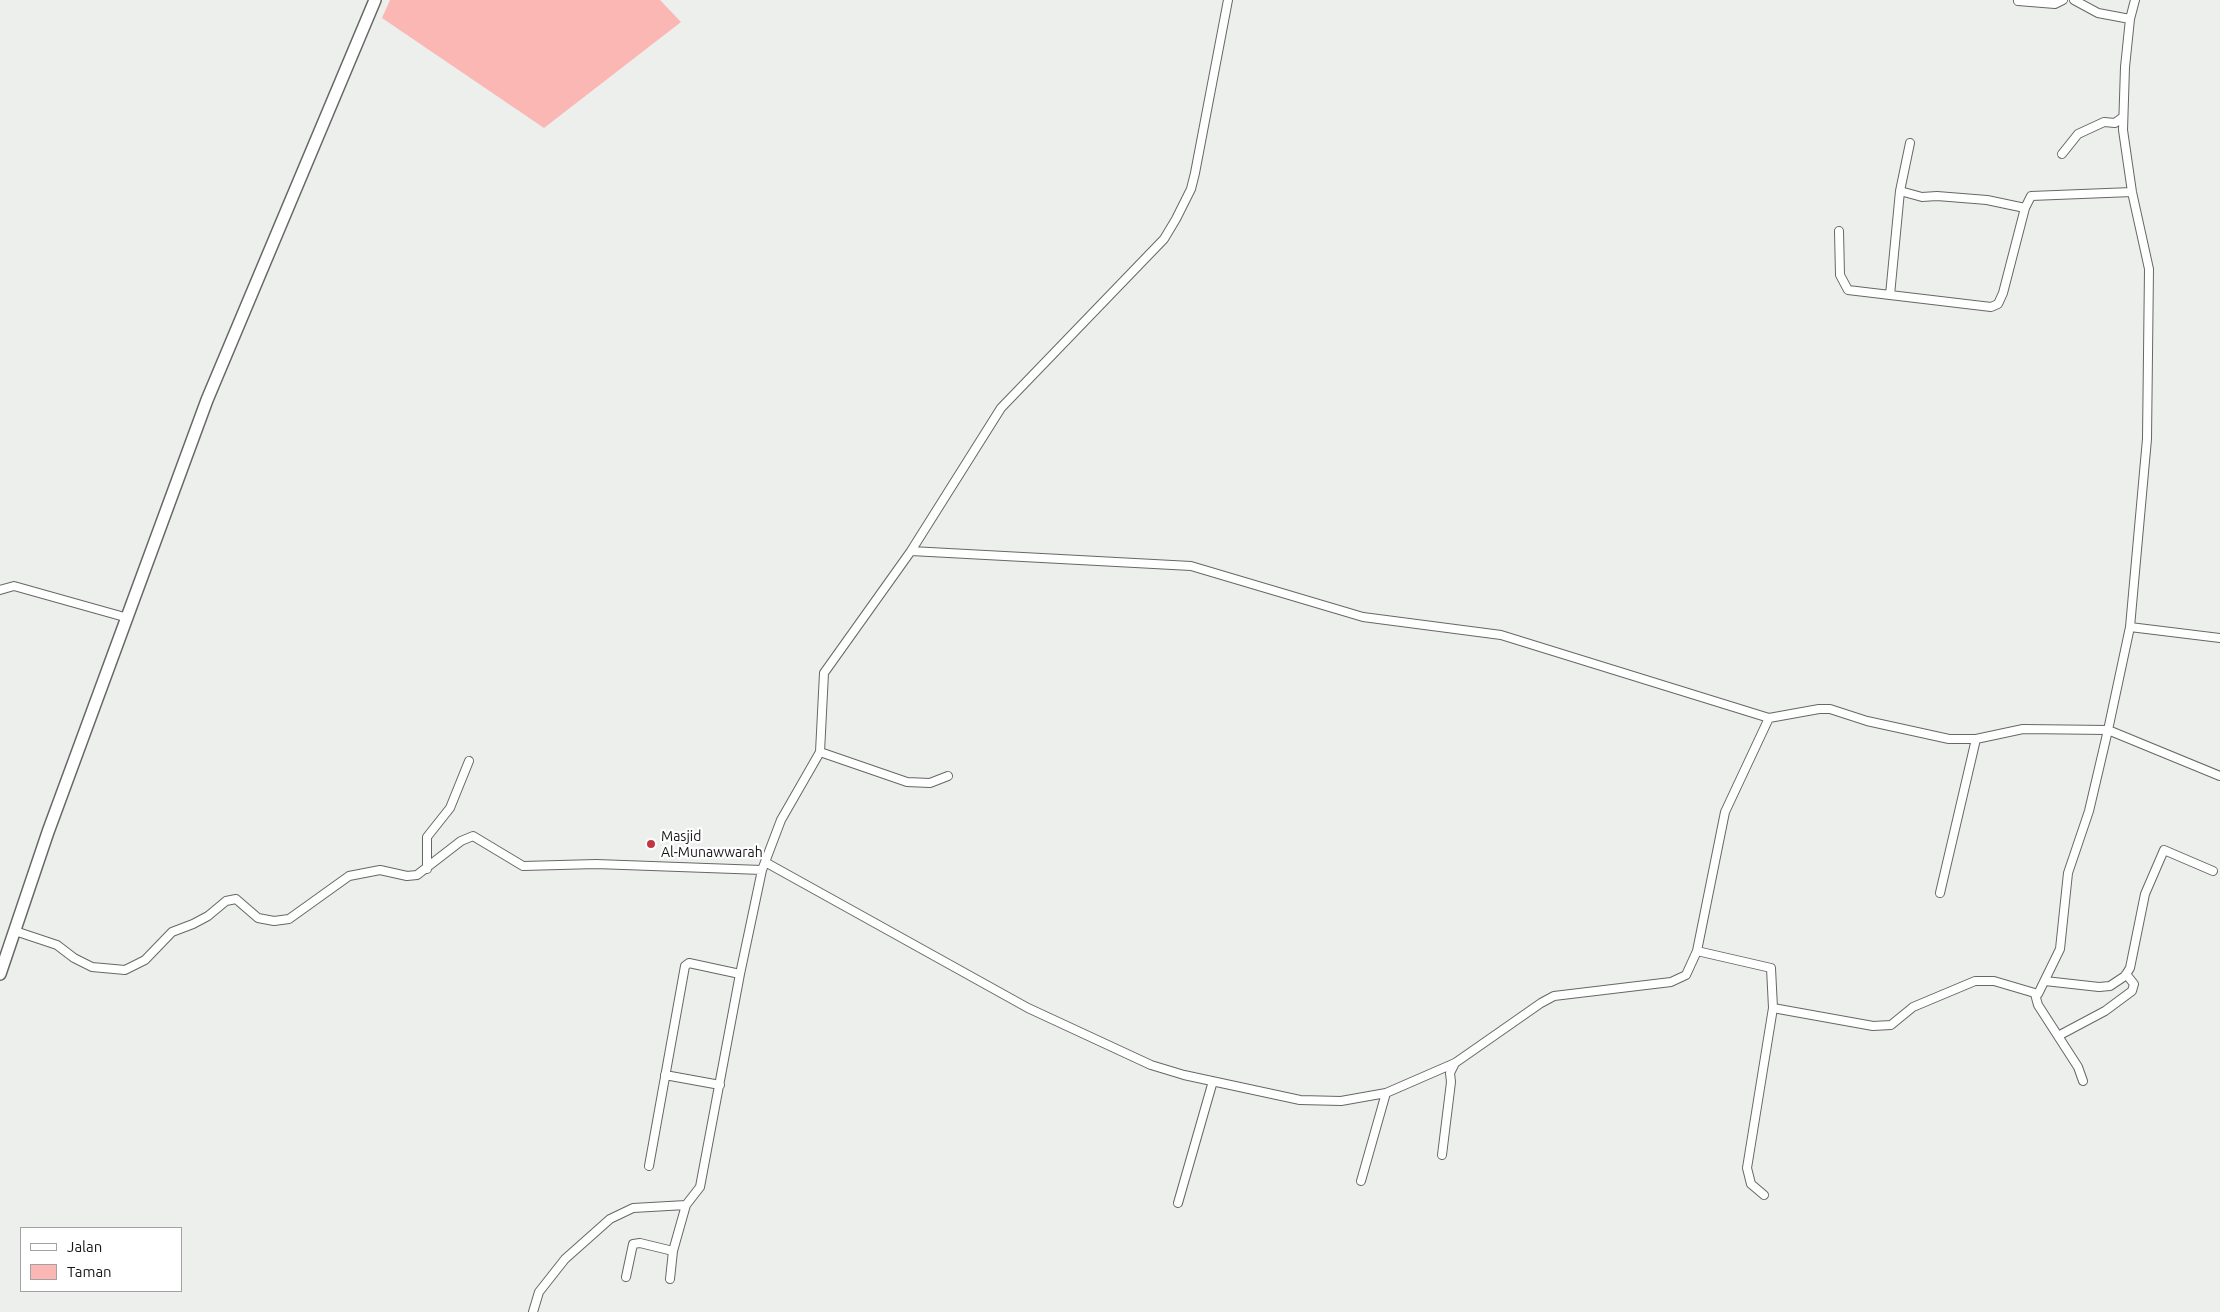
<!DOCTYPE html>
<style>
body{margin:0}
#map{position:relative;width:2220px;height:1312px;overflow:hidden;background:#ecefec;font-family:Ubuntu,sans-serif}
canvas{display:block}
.legend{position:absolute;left:20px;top:1227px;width:162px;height:65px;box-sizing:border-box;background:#fff;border:1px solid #a1a2a1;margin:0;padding:6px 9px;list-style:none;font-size:15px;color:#151615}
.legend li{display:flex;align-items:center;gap:10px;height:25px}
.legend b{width:25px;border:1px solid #a1a2a1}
</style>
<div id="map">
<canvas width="2220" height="1312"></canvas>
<ul class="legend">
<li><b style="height:6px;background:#fff"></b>Jalan</li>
<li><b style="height:14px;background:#fbb7b4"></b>Taman</li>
</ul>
</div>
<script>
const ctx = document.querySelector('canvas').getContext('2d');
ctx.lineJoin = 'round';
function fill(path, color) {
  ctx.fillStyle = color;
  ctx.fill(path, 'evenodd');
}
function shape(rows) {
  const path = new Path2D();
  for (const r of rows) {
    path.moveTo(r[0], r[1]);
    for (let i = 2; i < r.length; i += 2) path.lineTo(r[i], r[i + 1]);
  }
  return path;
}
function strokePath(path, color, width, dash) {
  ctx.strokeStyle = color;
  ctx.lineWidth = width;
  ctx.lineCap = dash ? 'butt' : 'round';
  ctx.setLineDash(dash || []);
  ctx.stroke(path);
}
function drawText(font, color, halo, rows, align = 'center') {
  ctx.font = font + ' Ubuntu,sans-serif';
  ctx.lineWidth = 4.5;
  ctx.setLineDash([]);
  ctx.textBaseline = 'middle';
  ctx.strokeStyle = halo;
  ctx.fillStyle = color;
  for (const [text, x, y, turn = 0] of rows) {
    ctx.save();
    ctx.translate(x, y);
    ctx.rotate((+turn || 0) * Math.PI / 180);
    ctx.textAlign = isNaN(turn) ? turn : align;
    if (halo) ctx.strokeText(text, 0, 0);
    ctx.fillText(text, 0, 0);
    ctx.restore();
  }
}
fill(shape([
 [390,0,660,0,681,22,544,128,382,18]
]), '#fbb7b4');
const street = shape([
 [2074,0,2098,13,2130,19],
 [2018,1,2055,4,2063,0],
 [2062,154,2078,134,2104,122,2115,123,2123,117],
 [1900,191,1922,197,1937,196,1987,200,2025,208],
 [1839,231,1840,275,1848,290,1991,307,1998,304,2003,293,2025,208,2031,196,2132,192],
 [1890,295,1900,191,1910,143],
 [911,551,1191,566,1363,617,1501,635,1769,718],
 [0,590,14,586,128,618],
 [2130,627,2220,638],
 [820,752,907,782,930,783,948,776],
 [765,862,1028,1008,1151,1065,1184,1075,1300,1100,1341,1101,1386,1093,1455,1063,1541,1003,1554,996,1671,982,1686,975,1697,951,1725,812,1769,718,1819,709,1830,709,1867,721,1949,739,1976,739,2023,729,2108,730,2130,627,2147,439,2149,269,2132,192,2123,130,2125,67,2130,19,2135,0],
 [427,869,427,837,450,808,469,761],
 [1940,893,1976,739],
 [15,931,57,945,74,958,92,967,125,970,145,960,172,932,193,924,208,916,226,901,236,899,258,918,274,921,289,919,349,876,380,870,407,876,417,875,461,841,473,836,523,866,596,864,762,870],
 [1697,951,1771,968,1773,1008,1873,1026,1891,1025,1913,1007,1975,981,1994,981,2038,994,2060,949,2068,873,2089,811,2108,730,2220,776],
 [2045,981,2099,987,2110,986,2125,976,2130,968,2145,894,2164,850,2213,871],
 [2035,994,2038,1005,2078,1067,2083,1081],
 [2058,1036,2105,1011,2132,991,2134,984,2126,974],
 [665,1075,720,1085],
 [1442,1155,1451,1082,1450,1073,1455,1063],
 [649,1166,685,966,689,963,740,974],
 [1361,1181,1386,1093],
 [1764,1195,1751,1184,1747,1168,1773,1008],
 [1178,1203,1213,1081],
 [626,1277,633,1244,640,1243,673,1251],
 [670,1279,673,1251,686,1205],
 [533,1312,539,1292,565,1259,610,1219,633,1208,686,1205,700,1187,740,974,762,870,781,820,820,752,824,673,911,551,1001,408,1164,239,1176,219,1191,189,1195,173,1228,0]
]);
const secondary = shape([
 [0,974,48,832,207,400,375,0]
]);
strokePath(street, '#656865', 10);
strokePath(secondary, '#656865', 14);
strokePath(street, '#fff', 8);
strokePath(secondary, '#fff', 11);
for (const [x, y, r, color] of [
 [651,844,5,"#c5353f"]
]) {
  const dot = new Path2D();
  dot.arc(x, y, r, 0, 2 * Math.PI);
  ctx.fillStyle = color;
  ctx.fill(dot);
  strokePath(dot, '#fff', 2);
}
drawText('14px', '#151615', '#fff', [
 ["Masjid",661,836],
 ["Al-Munawwarah",661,852]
], 'left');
</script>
